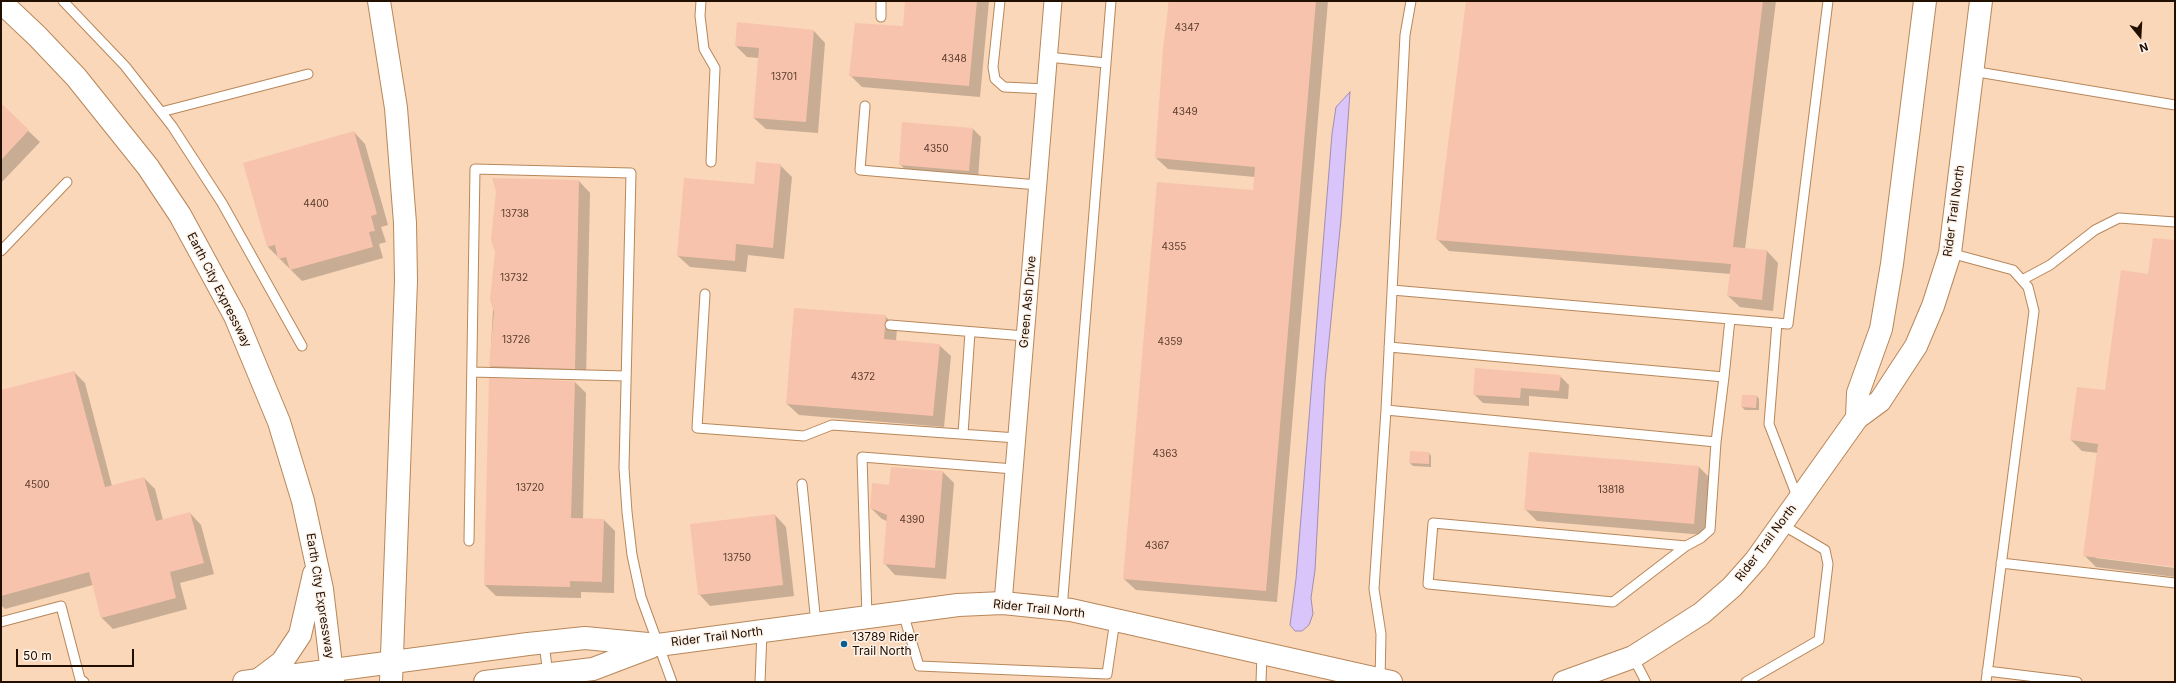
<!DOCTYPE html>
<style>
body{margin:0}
#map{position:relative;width:2176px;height:683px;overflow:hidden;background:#fae4d1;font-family:Inter,sans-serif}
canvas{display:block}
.frame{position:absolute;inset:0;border:2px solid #210f00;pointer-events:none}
.north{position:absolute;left:2120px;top:16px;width:40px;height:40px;-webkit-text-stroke:3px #fef3ea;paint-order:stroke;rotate:162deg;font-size:11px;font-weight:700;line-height:16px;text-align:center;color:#210f00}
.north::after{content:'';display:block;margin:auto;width:14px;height:18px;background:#210f00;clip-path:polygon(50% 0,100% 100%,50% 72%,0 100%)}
.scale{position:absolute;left:16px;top:649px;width:118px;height:18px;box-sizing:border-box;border:2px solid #210f00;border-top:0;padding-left:5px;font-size:12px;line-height:14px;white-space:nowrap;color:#210f00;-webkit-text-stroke:3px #fef3ea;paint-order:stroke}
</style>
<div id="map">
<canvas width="2176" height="683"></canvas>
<div class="frame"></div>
<div class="north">N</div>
<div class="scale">50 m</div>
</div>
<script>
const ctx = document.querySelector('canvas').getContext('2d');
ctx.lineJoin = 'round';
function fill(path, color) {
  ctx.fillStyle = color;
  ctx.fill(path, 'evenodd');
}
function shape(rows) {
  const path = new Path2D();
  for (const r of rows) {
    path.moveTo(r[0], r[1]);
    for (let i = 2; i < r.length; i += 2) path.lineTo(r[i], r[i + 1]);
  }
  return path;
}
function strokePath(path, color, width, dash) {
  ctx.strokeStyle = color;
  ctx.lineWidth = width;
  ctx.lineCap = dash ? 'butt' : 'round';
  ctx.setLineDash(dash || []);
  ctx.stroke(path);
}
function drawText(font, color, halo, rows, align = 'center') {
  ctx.font = font + ' Inter,sans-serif';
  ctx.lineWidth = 3;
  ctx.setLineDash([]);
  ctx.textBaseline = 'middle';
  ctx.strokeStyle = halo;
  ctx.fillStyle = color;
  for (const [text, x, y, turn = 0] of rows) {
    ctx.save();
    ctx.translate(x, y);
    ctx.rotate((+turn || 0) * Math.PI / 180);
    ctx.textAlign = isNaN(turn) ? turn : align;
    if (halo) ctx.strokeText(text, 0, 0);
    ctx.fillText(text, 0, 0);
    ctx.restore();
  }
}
fill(shape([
 [1,1,2175,1,2175,682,1,682]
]), '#fad7b8');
const water = shape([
 [1350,92,1341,219,1325,381,1315,570,1311,598,1313,614,1309,625,1302,631,1295,631,1290,625,1296,579,1332,134,1336,107,1350,92]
]);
fill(water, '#d9c5f9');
strokePath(water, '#a28eae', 1);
fill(shape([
 [906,1,989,1,980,97,862,87,850,75,904,27],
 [1169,1,1328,1,1277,602,1136,590,1124,579,1254,191,1255,177,1168,169,1156,158],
 [1467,1,1776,1,1745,249,1767,251,1778,263,1773,311,1740,307,1728,296,1731,274,1449,251,1437,239],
 [738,23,814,31,825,43,818,133,766,129,754,118,759,58,747,57,736,46],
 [1,105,40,142,1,183],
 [973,129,981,137,978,179,908,173,900,164],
 [354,132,365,144,388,225,381,227,386,242,379,244,383,258,302,281,268,247],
 [780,165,792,177,784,259,748,255,746,272,690,267,678,256,755,185],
 [494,179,579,181,590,193,586,380,502,377,490,366,496,252,497,190],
 [2175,241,2175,566,2096,556,2096,558,2175,568,2175,577,2096,567,2084,555,2098,453,2082,451,2071,440,2106,391,2149,275],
 [885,316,897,328,896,341,939,345,951,356,944,427,799,415,787,404],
 [74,372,85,383,112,486,144,478,155,489,163,520,190,513,201,525,214,574,180,583,187,609,113,629,101,617,93,585,5,609,1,605,1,391],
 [1560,376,1569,385,1568,399,1529,396,1529,406,1483,403,1474,394],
 [575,382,586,393,583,519,604,520,615,531,614,593,581,592,581,598,496,596,485,585],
 [1757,396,1759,399,1759,410,1745,410,1742,407],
 [1429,453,1431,456,1431,467,1413,466,1410,463],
 [1699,467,1710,478,1705,535,1537,521,1525,509],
 [943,472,954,483,946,579,895,575,884,563,887,521,882,519,871,508,890,486],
 [775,515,786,527,794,596,710,606,699,594]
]), '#0003');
fill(shape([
 [905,1,977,1,969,86,849,76,855,23,903,26],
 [1169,1,1316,1,1266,591,1123,579,1157,182,1253,190,1255,167,1155,158,1163,49],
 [1466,1,1763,1,1733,247,1767,250,1762,300,1727,296,1731,264,1436,240],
 [737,22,814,30,806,122,753,118,759,48,735,46],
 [1,103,29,130,1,160],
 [902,122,973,128,969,171,899,165],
 [354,131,377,214,371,216,375,231,369,232,373,247,290,270,286,257,278,259,275,245,267,247,243,163],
 [756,162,781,164,773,248,736,244,735,261,677,256,684,178,754,184],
 [492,178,579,180,575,369,489,366,494,312,490,300,495,252,491,240,496,191],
 [2153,238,2175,240,2175,567,2083,556,2098,444,2070,440,2077,387,2105,390,2121,270,2148,274],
 [794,308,886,315,884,339,940,344,933,416,786,404],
 [1475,368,1561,375,1559,391,1521,388,1520,398,1473,395],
 [74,371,105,487,144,477,156,521,190,512,204,563,170,572,176,598,101,618,89,572,1,596,1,390],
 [489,378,575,381,571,518,604,519,602,582,570,581,570,587,484,585],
 [1742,395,1757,395,1756,408,1741,407],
 [1410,451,1429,452,1429,464,1409,463],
 [1529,452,1699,466,1694,524,1524,510],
 [891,467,943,471,935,568,883,564,887,515,870,508,872,483,889,485],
 [775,514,783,585,698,595,690,524]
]), '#f8c3ad');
const service = shape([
 [63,1,125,66,172,126,222,203,302,346],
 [701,1,700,16,704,49,715,68,711,162],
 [1000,1,993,67,995,79,1004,87,1046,89],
 [881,17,881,1],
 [1048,57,1106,63],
 [1972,71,2175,105],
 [865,106,860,170,1038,185],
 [161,112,308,74],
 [1,251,67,182],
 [1950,253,2013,270,2028,287,2034,311,1986,682],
 [2022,280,2050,265,2095,230,2119,218,2175,222],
 [1392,290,1788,324,1828,1],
 [705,294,697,428,804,436,832,425,1017,438],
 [1777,323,1769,424,1798,499],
 [890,325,1025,336],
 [1389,347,1724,377,1730,319],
 [472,372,626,376],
 [1386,410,1716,442,1710,530,1701,538,1686,546,1433,523,1428,584,1613,602,1686,546],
 [963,434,970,332],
 [1716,442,1724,377],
 [802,484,816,624],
 [469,541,475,169,631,173,624,468,627,512,632,555,641,597,672,682],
 [2001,563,2175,583],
 [1062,609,1111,1],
 [903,613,919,666,1107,674,1115,620],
 [867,617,862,457,1014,469],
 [1,622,61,606,80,679,84,682],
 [544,643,548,675],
 [1633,657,1646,682],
 [1987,671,2077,682],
 [1380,680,1381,634,1374,589,1386,410,1405,35,1411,1],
 [760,682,762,632],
 [1261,682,1262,654],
 [1746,682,1819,640,1828,564,1825,550,1781,524]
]);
const minor = shape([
 [1003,603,1053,1]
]);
const tertiary = shape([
 [1857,418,1858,393,1881,329,1892,264,1925,1],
 [244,682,528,644,585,638,658,645,958,605,1003,603,1071,610,1391,682],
 [485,682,593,669,651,647],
 [1564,682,1633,657,1702,613,1732,587,1756,560,1857,418,1880,401,1916,346,1933,306,1950,253,1981,1]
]);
const trunk = shape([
 [379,1,396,108,405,223,406,281,391,682],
 [1,2,37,36,76,77,148,167,180,215,235,316,279,422,303,501,322,589,333,682],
 [258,680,282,662,300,635,314,574]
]);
strokePath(service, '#b8875a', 11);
strokePath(minor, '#b8875a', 19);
strokePath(tertiary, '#b8875a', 24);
strokePath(trunk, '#b8875a', 24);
strokePath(service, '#fff', 9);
strokePath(minor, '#fff', 17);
strokePath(tertiary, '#fff', 22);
strokePath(trunk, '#fff', 22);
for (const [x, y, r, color] of [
 [844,644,4,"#0a5e90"]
]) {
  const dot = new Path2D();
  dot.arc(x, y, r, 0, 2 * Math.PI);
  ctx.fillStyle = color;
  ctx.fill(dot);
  strokePath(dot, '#fef3ea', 1.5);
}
drawText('10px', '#573c2b', null, [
 ["4347",1187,28],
 ["4348",954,59],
 ["13701",784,77],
 ["4349",1185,112],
 ["4350",936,149],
 ["4400",316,204],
 ["13738",515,214],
 ["4355",1174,247],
 ["13732",514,278],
 ["13726",516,340],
 ["4359",1170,342],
 ["4372",863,377],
 ["4363",1165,454],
 ["4500",37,485],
 ["13720",530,488],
 ["13818",1611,490],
 ["4390",912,520],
 ["4367",1157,546],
 ["13750",737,558]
]);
drawText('12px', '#210f00', '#fef3ea', [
 ["Rider Trail North",1954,211,-82],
 ["Earth City Expressway",219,290,63],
 ["Green Ash Drive",1028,302,-85],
 ["Rider Trail North",1766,543,-53],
 ["Earth City Expressway",320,596,81],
 ["Rider Trail North",1039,609,6],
 ["Rider Trail North",717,637,-7]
]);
drawText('12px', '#210f00', '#fef3ea', [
 ["13789 Rider",852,637],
 ["Trail North",852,651]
], 'left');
</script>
